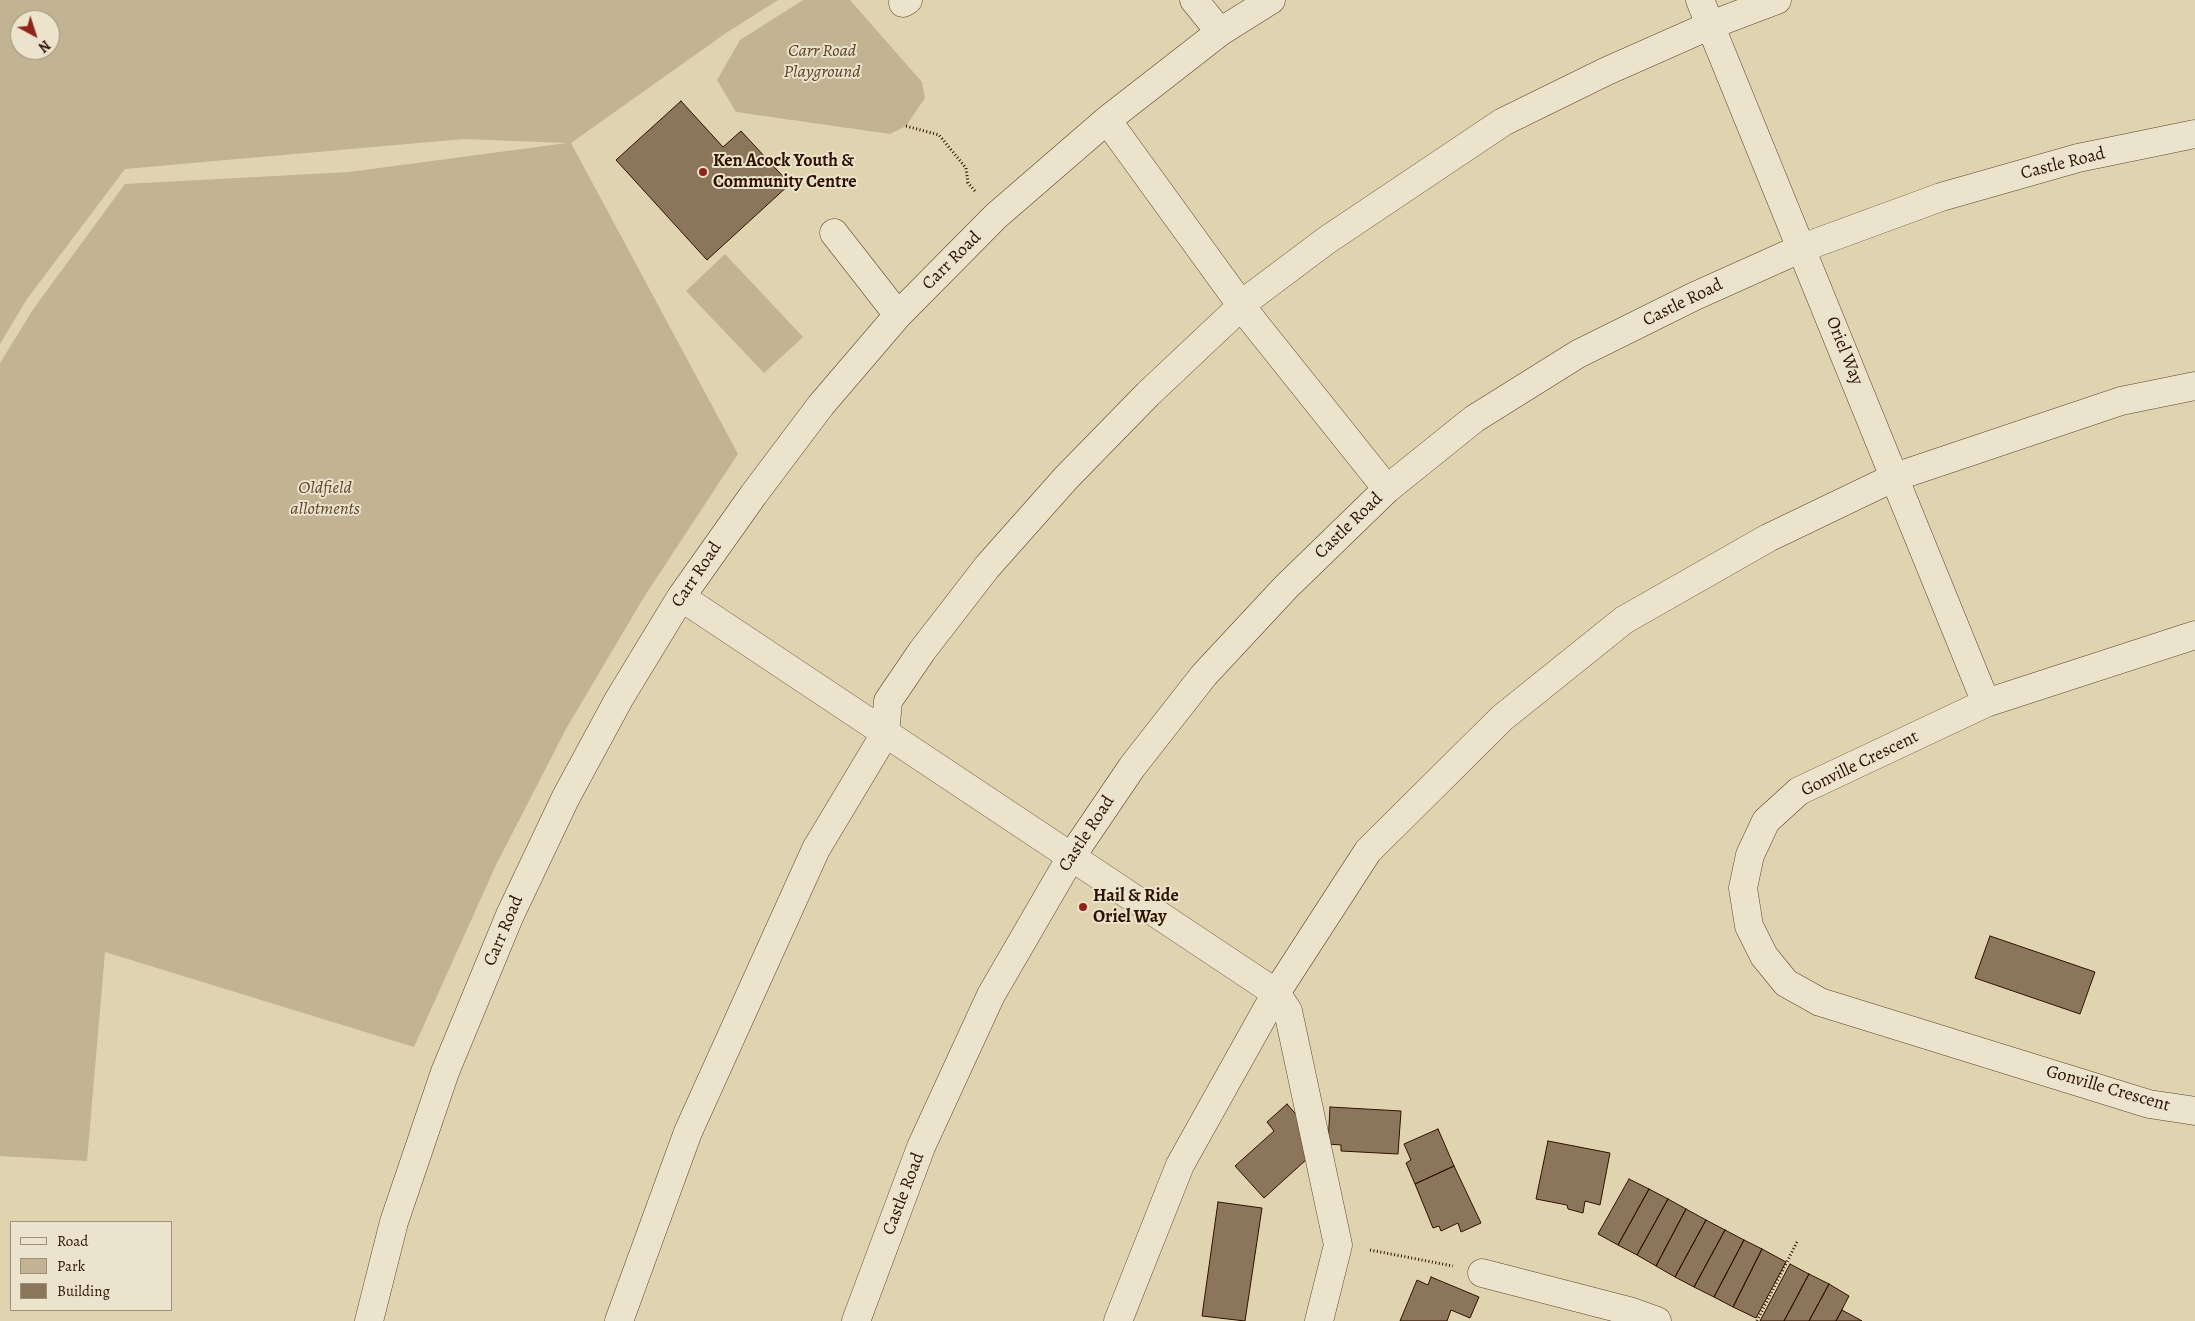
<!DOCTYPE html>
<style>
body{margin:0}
#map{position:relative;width:2195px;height:1321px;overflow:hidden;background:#e0d4b0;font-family:Alegreya,serif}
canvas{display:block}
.legend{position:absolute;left:10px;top:1221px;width:162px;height:90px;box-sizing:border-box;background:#ebe3cc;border:1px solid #a08f7a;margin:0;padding:6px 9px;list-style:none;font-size:15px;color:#2f1100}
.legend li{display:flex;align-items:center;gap:10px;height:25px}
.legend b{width:25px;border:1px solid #a08f7a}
.north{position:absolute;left:10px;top:10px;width:50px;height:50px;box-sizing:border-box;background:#ebe3cc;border:1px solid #a08f7a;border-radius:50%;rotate:140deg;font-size:14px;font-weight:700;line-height:20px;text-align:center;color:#2f1100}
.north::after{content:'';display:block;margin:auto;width:18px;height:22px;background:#8f2418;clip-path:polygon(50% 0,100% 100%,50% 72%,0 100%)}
</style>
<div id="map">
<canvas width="2195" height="1321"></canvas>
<ul class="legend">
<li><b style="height:6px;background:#ebe3cc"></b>Road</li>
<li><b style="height:14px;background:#c2b392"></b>Park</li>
<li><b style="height:14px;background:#8b765c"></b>Building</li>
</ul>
<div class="north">N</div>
</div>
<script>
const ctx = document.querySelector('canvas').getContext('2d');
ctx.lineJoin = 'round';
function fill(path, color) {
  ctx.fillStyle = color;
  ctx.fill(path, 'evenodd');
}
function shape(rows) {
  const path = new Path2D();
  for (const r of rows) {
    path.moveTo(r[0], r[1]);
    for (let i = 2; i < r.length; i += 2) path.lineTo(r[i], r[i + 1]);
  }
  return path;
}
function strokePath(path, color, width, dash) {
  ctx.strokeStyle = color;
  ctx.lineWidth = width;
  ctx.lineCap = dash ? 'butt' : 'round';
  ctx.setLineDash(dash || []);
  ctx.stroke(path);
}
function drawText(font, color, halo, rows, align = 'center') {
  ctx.font = font + ' Alegreya,serif';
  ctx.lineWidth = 4;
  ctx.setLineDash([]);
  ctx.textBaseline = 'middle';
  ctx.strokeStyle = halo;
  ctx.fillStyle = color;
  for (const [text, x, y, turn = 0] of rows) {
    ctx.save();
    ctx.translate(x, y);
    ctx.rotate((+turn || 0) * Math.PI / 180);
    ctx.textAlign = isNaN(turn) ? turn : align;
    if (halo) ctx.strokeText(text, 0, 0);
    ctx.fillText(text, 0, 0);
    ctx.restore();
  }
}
fill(shape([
 [0,0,778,0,726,33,571,143,738,454,644,597,566,729,496,865,414,1047,105,952,87,1161,0,1156,0,363,34,308,125,184,349,172,567,143,464,139,125,169,27,299,0,344],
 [20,20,50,20,50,50,20,50],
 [803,0,850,0,922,82,925,98,906,126,890,134,736,112,717,80,740,40],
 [725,254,803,337,764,373,686,291]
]), '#c2b392');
const building = shape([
 [681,101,723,147,741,131,790,184,707,260,616,160,681,101],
 [1990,936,2095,972,2080,1014,1975,978,1990,936],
 [1287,1104,1307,1127,1312,1149,1304,1156,1307,1159,1264,1198,1235,1166,1274,1131,1267,1122,1287,1104],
 [1330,1107,1401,1111,1398,1154,1341,1151,1341,1145,1328,1144,1330,1107],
 [1438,1129,1454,1166,1415,1184,1406,1163,1411,1160,1404,1144,1438,1129],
 [1548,1141,1610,1153,1600,1205,1585,1201,1583,1213,1568,1209,1567,1205,1536,1199,1548,1141],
 [1454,1166,1481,1223,1461,1232,1458,1223,1441,1231,1439,1226,1433,1228,1415,1184,1454,1166],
 [1629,1179,1649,1189,1618,1245,1598,1234,1629,1179],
 [1649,1189,1668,1199,1637,1255,1618,1245,1649,1189],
 [1668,1199,1686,1209,1656,1266,1637,1255,1668,1199],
 [1218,1202,1262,1208,1245,1321,1202,1316,1218,1202],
 [1686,1209,1706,1220,1675,1277,1656,1266,1686,1209],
 [1706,1220,1725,1230,1694,1287,1675,1277,1706,1220],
 [1725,1230,1744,1240,1714,1297,1694,1287,1725,1230],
 [1744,1240,1762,1249,1733,1307,1714,1297,1744,1240],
 [1762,1249,1786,1262,1756,1318,1733,1307,1762,1249],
 [1790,1264,1809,1274,1784,1321,1760,1321,1790,1264],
 [1809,1274,1829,1284,1809,1321,1784,1321,1809,1274],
 [1431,1277,1479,1297,1470,1318,1451,1310,1447,1321,1400,1321,1417,1280,1428,1285,1431,1277],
 [1829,1284,1849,1296,1836,1321,1809,1321,1829,1284],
 [1842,1310,1862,1321,1836,1321,1842,1310]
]);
fill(building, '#8b765c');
strokePath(building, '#2f1100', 1);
const minor = shape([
 [1194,0,1220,32],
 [1700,0,1986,703],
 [903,3,908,0],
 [1107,120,1252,320,1387,489],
 [834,233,898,315],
 [681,597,1276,993,1288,1011,1338,1245,1319,1321],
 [2195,635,1986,703,1799,791,1766,821,1750,855,1743,888,1749,926,1764,956,1786,983,1820,1002,2149,1104,2195,1111],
 [1482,1273,1629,1311,1657,1321],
 [369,1321,394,1222,445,1072,510,915,566,797,619,699,681,597,754,494,821,405,898,315,996,216,1107,120,1220,32,1271,0],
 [619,1321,688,1132,816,849,885,734,888,701,922,651,987,567,1066,478,1148,394,1251,297,1327,240,1503,122,1607,71,1711,25,1777,0],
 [856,1321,921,1147,991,995,1071,857,1132,767,1204,675,1286,587,1387,489,1474,419,1578,354,1695,296,1802,248,1941,197,2078,158,2195,134],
 [1118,1321,1180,1165,1276,993,1368,851,1502,718,1624,620,1768,538,1895,477,2121,401,2195,386]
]);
strokePath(minor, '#5b422c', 29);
strokePath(shape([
 [906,126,939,135,966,168,968,183,975,191],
 [1370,1250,1453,1266],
 [1757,1321,1798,1240]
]), '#2f1100', 3, [1, 2.5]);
strokePath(minor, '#ebe3cc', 28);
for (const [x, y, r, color] of [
 [703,172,5,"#8f2418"],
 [1083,907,5,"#8f2418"]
]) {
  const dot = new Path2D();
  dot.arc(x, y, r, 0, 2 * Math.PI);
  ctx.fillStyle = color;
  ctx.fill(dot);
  strokePath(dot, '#ebe3cc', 2);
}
drawText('italic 18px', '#5b422c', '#ebe3cc', [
 ["Carr Road",822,52],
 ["Playground",822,73],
 ["Oldfield",325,489],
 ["allotments",325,510]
]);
drawText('bold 18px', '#2f1100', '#ebe3cc', [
 ["Ken Acock Youth &",713,162],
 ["Community Centre",713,183],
 ["Hail & Ride",1093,897],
 ["Oriel Way",1093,918]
], 'left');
drawText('18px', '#2f1100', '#ebe3cc', [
 ["Castle Road",2063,164,-14],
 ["Carr Road",952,261,-45],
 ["Castle Road",1683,303,-26],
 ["Oriel Way",1844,351,68],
 ["Castle Road",1349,526,-44],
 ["Carr Road",697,575,-56],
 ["Gonville Crescent",1860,764,-26],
 ["Castle Road",1087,834,-57],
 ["Carr Road",504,931,-67],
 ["Gonville Crescent",2108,1089,16],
 ["Castle Road",904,1194,-69]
]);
</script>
